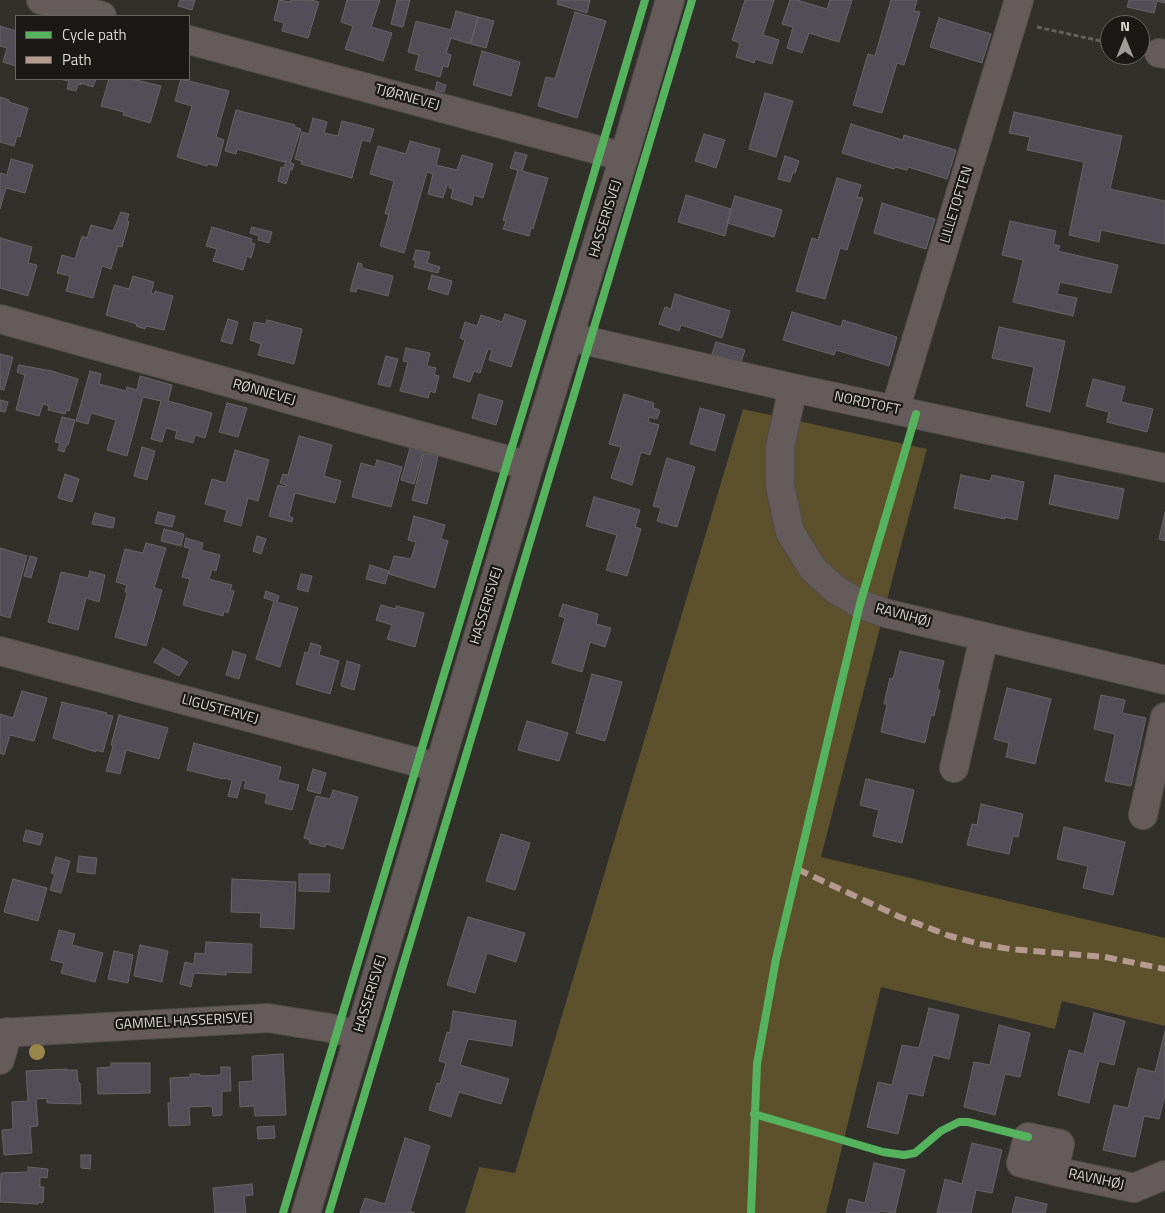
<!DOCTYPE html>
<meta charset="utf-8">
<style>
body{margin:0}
#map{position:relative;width:1165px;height:1213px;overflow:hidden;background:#32302a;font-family:"Titillium Web",sans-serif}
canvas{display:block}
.legend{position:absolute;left:15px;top:15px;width:175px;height:65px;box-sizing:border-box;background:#1b1915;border:1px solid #676560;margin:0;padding:6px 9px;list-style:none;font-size:15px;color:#dad7d1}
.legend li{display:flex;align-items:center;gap:10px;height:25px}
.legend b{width:25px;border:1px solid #676560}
.north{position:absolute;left:1100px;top:15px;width:50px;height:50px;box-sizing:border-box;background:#1b1915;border:1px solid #676560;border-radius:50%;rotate:0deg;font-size:14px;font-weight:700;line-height:20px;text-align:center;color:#dad7d1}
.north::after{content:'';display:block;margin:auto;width:18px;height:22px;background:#9f9d97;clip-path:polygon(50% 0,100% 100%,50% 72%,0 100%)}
</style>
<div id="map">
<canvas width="1165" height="1213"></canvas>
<ul class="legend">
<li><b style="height:6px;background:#56b35d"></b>Cycle path</li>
<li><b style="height:6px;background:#b69a8f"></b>Path</li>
</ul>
<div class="north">N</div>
</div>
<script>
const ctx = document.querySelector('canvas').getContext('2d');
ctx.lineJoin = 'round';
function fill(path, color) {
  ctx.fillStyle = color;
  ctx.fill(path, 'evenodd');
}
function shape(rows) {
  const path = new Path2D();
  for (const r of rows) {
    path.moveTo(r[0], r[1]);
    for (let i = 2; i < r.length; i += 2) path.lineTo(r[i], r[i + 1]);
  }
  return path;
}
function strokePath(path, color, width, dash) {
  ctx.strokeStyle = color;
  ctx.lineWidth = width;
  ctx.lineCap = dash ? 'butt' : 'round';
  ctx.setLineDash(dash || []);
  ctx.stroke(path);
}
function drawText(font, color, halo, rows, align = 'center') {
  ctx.font = font + ' "Titillium Web",sans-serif';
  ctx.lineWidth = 4.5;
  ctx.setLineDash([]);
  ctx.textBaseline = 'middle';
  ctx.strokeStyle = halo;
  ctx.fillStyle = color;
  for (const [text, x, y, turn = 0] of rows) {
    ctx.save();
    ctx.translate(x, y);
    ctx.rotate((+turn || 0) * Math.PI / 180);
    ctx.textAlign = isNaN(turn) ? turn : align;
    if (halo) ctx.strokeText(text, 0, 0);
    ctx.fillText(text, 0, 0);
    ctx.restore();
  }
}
fill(shape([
 [743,409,927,449,903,538,821,857,1165,938,1165,1026,1062,1001,1055,1029,881,987,826,1213,465,1213,479,1167,515,1173]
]), '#5c502d');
const building = shape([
 [180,0,195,0,192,10,178,6,180,0],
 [279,0,290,2,291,0,311,0,319,2,308,38,282,31,284,23,274,20,279,0],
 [347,0,380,0,371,27,392,33,383,61,345,49,353,26,341,22,347,0],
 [397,0,410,0,403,27,391,24,397,0],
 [558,0,590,0,587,13,557,4,558,0],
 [745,0,774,0,763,35,779,40,772,64,755,59,754,63,736,57,740,43,732,40,745,0],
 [790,0,797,0,827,9,830,0,852,0,839,42,809,33,802,53,787,48,793,27,782,24,790,0],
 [891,0,917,0,914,11,920,12,904,65,897,63,882,113,853,105,868,54,875,56,891,0],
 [1129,0,1165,0,1165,3,1157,1,1154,13,1127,7,1129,0],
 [456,11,478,17,470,44,451,38,446,53,451,55,448,67,443,66,440,77,415,70,419,55,408,52,416,21,451,30,456,11],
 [575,12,606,21,577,118,538,106,546,77,555,79,575,12],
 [478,17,494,21,486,48,471,44,478,17],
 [939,18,991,34,982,63,930,47,939,18],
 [0,26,16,31,16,66,3,62,7,48,0,46,0,26],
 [482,51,520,62,511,96,473,85,482,51],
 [60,79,96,79,93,87,81,83,81,85,78,84,76,91,67,89,69,81,60,79],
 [109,79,132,79,161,86,150,123,123,115,124,112,101,106,109,79],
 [181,79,229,91,216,137,224,140,217,166,208,164,207,166,177,157,192,106,175,101,181,79],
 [437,82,446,85,444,92,435,90,437,82],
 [765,93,793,101,776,157,749,149,765,93],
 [0,97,9,100,9,102,28,108,20,137,17,136,14,146,0,142,0,97],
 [236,110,295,125,294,127,301,129,290,163,294,164,292,170,289,169,290,171,286,184,278,181,281,167,284,168,286,160,284,162,237,149,236,154,225,151,236,110],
 [1014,112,1122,136,1110,189,1165,201,1165,244,1101,230,1099,242,1069,235,1084,162,1027,150,1030,137,1009,133,1014,112],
 [313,118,327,122,324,133,338,136,342,121,374,129,370,142,362,140,352,178,301,164,302,161,295,159,302,132,309,134,313,118],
 [851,124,903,140,904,135,956,150,947,179,908,167,907,170,895,167,894,169,842,153,851,124],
 [704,134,725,140,716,168,695,161,704,134],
 [410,141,440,149,436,165,457,170,462,155,493,164,483,198,474,195,472,205,451,198,453,189,449,188,450,185,447,185,443,198,428,194,433,174,427,172,404,253,380,246,389,214,385,214,394,181,370,174,378,146,406,154,410,141],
 [515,152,527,155,522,171,548,178,533,229,531,228,529,236,503,229,506,221,503,220,518,170,510,168,515,152],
 [785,156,799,161,795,173,793,172,790,182,778,179,785,156],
 [11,159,33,165,25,193,6,188,0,209,0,173,7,175,11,159],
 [837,178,861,185,857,197,863,198,847,250,840,248,825,299,796,291,812,238,818,240,837,178],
 [686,195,731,209,725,236,678,222,686,195],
 [735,196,782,210,774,237,727,223,735,196],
 [882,203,935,219,926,249,874,233,882,203],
 [121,212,129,214,127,221,129,222,122,247,118,246,111,269,102,266,93,298,66,291,70,276,57,273,62,255,75,259,82,236,87,238,91,225,113,231,121,212],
 [1010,221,1056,231,1053,244,1060,246,1058,251,1118,265,1111,293,1060,282,1057,294,1077,298,1073,316,1013,302,1023,260,1002,255,1010,221],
 [212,227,252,239,251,243,255,244,251,258,247,256,243,270,213,261,217,249,206,246,212,227],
 [252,227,272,232,269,243,258,240,259,236,250,233,252,227],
 [0,238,32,247,28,263,37,265,28,296,0,288,0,238],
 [416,250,430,252,427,263,440,267,438,273,414,267,416,261,413,260,416,250],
 [358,263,362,264,362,268,393,276,388,296,357,288,356,292,350,291,358,263],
 [432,275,452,281,448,295,428,289,432,275],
 [133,276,154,282,151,293,154,294,155,291,173,296,164,330,146,326,145,329,136,326,137,324,106,315,114,285,129,289,133,276],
 [675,294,730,311,722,338,681,325,679,331,659,324,665,307,671,309,675,294],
 [792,312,841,327,843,320,897,337,889,366,836,350,834,355,783,340,792,312],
 [505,314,526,321,511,367,489,360,492,350,488,349,480,373,474,371,470,382,453,377,465,340,460,338,465,322,477,326,481,315,502,322,505,314],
 [228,319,238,322,232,344,221,341,228,319],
 [267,320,302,329,294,364,258,355,261,344,250,340,254,322,266,324,267,320],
 [999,327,1065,341,1050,412,1026,406,1034,367,992,358,999,327],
 [716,342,745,350,741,362,712,354,716,342],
 [406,348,430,353,427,366,436,368,434,375,439,376,435,393,430,391,428,398,400,391,408,362,403,361,406,348],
 [0,354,13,357,4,390,0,389,0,354],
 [386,356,398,359,390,387,378,384,386,356],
 [19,365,52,371,78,379,69,411,66,410,65,414,48,410,49,406,43,404,39,416,16,410,25,375,17,372,19,365],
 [90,371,101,374,99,384,126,391,127,387,137,390,140,376,172,385,168,401,212,413,205,438,195,435,193,443,175,438,177,431,166,428,162,442,151,439,161,401,143,397,127,456,107,450,116,420,91,413,88,424,76,421,90,371],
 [1093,379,1125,387,1121,402,1153,409,1147,432,1107,422,1109,412,1086,406,1093,379],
 [479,394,503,401,496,425,472,418,479,394],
 [624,394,654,403,653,408,660,410,657,419,649,417,648,422,659,425,650,455,641,452,632,485,611,478,621,447,609,444,624,394],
 [0,400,8,402,5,412,0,411,0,400],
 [227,403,247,408,238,437,219,432,227,403],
 [700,408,725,415,715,451,690,444,700,408],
 [62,417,75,420,68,445,66,445,64,452,58,450,60,443,55,442,62,417],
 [299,436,332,445,324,476,341,481,335,503,295,493,289,516,293,518,292,522,269,516,278,485,285,487,286,485,280,483,283,474,288,475,299,436],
 [142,447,155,451,147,480,134,476,142,447],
 [410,448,423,452,414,484,401,480,410,448],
 [235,450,269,460,258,501,248,498,241,526,224,521,227,510,205,504,212,479,226,483,235,450],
 [424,453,438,456,427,504,412,500,424,453],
 [667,458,695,467,677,527,657,521,661,508,653,506,667,458],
 [377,460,402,467,391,507,352,497,361,463,375,467,377,460],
 [65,474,79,479,72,502,58,498,65,474],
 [961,475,990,481,992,475,1024,482,1017,520,1005,517,1005,519,954,508,961,475],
 [1055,475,1124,489,1118,519,1049,504,1055,475],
 [594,497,640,510,635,527,641,529,627,576,606,570,617,535,586,526,594,497],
 [158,512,175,516,172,527,155,523,158,512],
 [1165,512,1165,541,1159,539,1165,512],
 [95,513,115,518,113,528,92,524,95,513],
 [414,516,445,525,441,539,448,541,435,588,389,574,394,556,411,559,416,542,408,540,414,516],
 [164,529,184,534,181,546,161,541,164,529],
 [257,536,266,539,261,554,253,551,257,536],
 [186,538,203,543,201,550,220,555,216,571,212,569,209,579,232,585,230,590,234,591,228,613,224,611,223,616,183,605,190,579,182,577,190,548,184,547,186,538],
 [146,543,166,548,154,588,162,590,146,646,115,637,127,594,125,591,127,585,116,582,125,549,143,553,146,543],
 [0,548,27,556,10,618,0,615,0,548],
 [30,556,37,558,31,578,24,576,30,556],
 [370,565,389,571,385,584,366,579,370,565],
 [90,571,105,575,99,602,86,598,78,630,48,622,61,572,88,578,90,571],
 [301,574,312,576,308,592,297,589,301,574],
 [266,591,279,596,277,602,298,608,280,667,256,659,274,601,264,598,266,591],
 [563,604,598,614,596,624,611,628,605,647,590,642,582,672,552,663,565,618,559,616,563,604],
 [381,605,396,609,396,606,424,613,415,647,387,639,392,625,376,620,381,605],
 [311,643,321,646,319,655,339,661,330,694,296,684,305,652,308,653,311,643],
 [163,648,188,662,179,676,154,662,163,648],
 [233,651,246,655,239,679,226,675,233,651],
 [900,651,944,661,937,690,940,690,934,716,931,715,925,743,881,732,887,704,884,704,890,678,893,679,900,651],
 [347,661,360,665,354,690,341,686,347,661],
 [592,674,622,682,605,741,576,733,592,674],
 [1007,688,1051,699,1035,764,1006,757,1009,743,994,739,1007,688],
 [22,691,47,698,34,741,10,735,4,755,0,753,0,714,13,718,22,691],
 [1101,695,1125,700,1122,713,1146,718,1131,786,1105,781,1115,734,1094,729,1101,695],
 [62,702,107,713,106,715,113,716,103,752,96,750,96,752,53,738,62,702],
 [119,715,168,728,159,759,126,750,120,774,106,771,113,746,111,745,119,715],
 [527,721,568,733,559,761,518,750,527,721],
 [194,743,281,767,278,780,299,785,292,810,265,803,267,794,244,788,246,781,242,780,237,798,228,796,232,780,223,778,223,779,187,770,194,743],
 [313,769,326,773,320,794,307,790,313,769],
 [866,779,914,790,902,843,873,836,879,810,860,805,866,779],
 [333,790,358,797,343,849,326,844,325,847,309,843,310,840,304,838,316,796,330,799,333,790],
 [981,804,1023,814,1018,837,1013,836,1009,854,967,845,972,824,977,825,981,804],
 [1064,827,1125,842,1113,895,1083,888,1088,866,1057,859,1064,827],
 [26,830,43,834,40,845,23,841,26,830],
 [501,834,530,843,515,890,486,881,501,834],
 [79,856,97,858,95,874,77,872,79,856],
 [56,857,70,861,61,893,50,890,55,874,51,873,56,857],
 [299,874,330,874,329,892,299,891,299,874],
 [13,879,47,888,38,921,4,912,13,879],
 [232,879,296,882,294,929,260,927,261,913,231,912,232,879],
 [468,917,525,933,516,962,487,953,475,993,447,985,468,917],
 [59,930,75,934,72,945,103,953,95,982,61,973,64,963,51,960,59,930],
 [206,942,252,944,251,973,226,972,226,975,194,973,191,987,180,984,185,962,194,964,195,953,205,954,206,942],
 [140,945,168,951,162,982,134,976,140,945],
 [114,951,133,955,128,983,108,979,114,951],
 [929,1008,959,1015,949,1059,933,1055,923,1096,908,1093,898,1134,867,1127,878,1082,892,1085,902,1045,919,1048,929,1008],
 [453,1011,516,1021,512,1046,468,1039,460,1065,509,1079,501,1104,459,1092,451,1117,429,1110,437,1083,440,1084,446,1063,439,1061,447,1032,450,1033,453,1011],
 [1094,1013,1125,1021,1114,1065,1099,1061,1089,1103,1058,1095,1069,1050,1084,1054,1094,1013],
 [999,1025,1030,1033,1020,1077,1005,1074,995,1115,964,1107,974,1062,990,1065,999,1025],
 [1165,1031,1165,1095,1159,1119,1144,1116,1135,1157,1103,1150,1114,1105,1128,1108,1138,1068,1155,1072,1165,1031],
 [283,1054,286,1115,255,1116,254,1106,240,1107,239,1082,253,1081,252,1056,283,1054],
 [111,1063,150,1063,150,1093,98,1094,97,1068,111,1067,111,1063],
 [221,1067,230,1067,231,1091,222,1091,222,1115,213,1116,212,1106,189,1107,190,1125,169,1126,168,1103,171,1103,170,1078,190,1077,190,1074,200,1074,200,1076,221,1075,221,1067],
 [66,1069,66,1070,77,1070,78,1083,80,1083,81,1104,47,1103,47,1098,36,1099,38,1126,30,1127,32,1153,4,1155,2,1130,13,1129,12,1102,28,1101,26,1071,66,1069],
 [274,1126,275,1138,258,1139,257,1127,274,1126],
 [405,1138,430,1146,410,1211,415,1213,360,1213,365,1198,385,1204,405,1138],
 [972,1143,1002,1150,992,1193,976,1190,971,1213,937,1213,945,1179,962,1184,972,1143],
 [81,1155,91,1155,90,1169,81,1168,81,1155],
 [874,1163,905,1170,895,1213,880,1211,879,1213,846,1213,849,1199,865,1203,874,1163],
 [28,1167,48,1169,47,1178,40,1177,40,1187,44,1187,43,1203,38,1202,38,1204,0,1202,1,1173,28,1172,28,1167],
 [252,1184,253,1195,244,1196,246,1213,215,1213,213,1188,252,1184],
 [1016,1197,1047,1204,1045,1213,1012,1213,1016,1197]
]);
fill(building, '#524e57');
strokePath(building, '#676565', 1);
const minor = shape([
 [41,0,102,16],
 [189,40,624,157],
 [1159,53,1165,54],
 [0,319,529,466],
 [570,337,793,388,1165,468],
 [793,388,780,447,780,486,790,532,813,569,835,589,860,604,885,613,1165,680],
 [895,410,1019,0],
 [0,651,439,768],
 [954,768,984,637],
 [1143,815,1165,717],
 [0,1033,268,1018,330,1028,359,1035],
 [0,1060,8,1032],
 [1054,1171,1060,1144,1028,1137,1021,1163,1054,1171,1134,1188,1165,1175],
 [306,1213,529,466,624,157,670,0]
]);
strokePath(minor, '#4f4d49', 30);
strokePath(shape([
 [1037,27,1110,43]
]), '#66605d', 3, [5, 2.5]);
strokePath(minor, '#655b5a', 28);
strokePath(shape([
 [797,869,900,917,950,936,980,944,1010,949,1105,957,1165,969]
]), '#b69a8f', 6, [12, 6]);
strokePath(shape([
 [754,1114,883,1152,904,1155,915,1153,941,1131,959,1122,968,1122,1028,1137],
 [283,1213,508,460,559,292,645,0],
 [329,1213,692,0],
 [751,1213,757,1064,776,959,860,604,916,414]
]), '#56b35d', 8);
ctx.fillStyle = '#9a854c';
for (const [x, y] of [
 [37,1052]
]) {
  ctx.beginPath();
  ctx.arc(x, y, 8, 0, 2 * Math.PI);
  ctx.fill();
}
drawText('14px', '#dad7d1', '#1b1915', [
 ["TJØRNEVEJ",407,98,15],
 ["LILLETOFTEN",957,205,-73],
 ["HASSERISVEJ",606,219,-73],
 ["RØNNEVEJ",264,393,16],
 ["NORDTOFT",867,404,12],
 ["HASSERISVEJ",487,606,-73],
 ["RAVNHØJ",903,616,15],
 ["LIGUSTERVEJ",220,710,15],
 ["HASSERISVEJ",371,994,-73],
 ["GAMMEL HASSERISVEJ",184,1022,-3],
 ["RAVNHØJ",1096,1180,12]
]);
</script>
